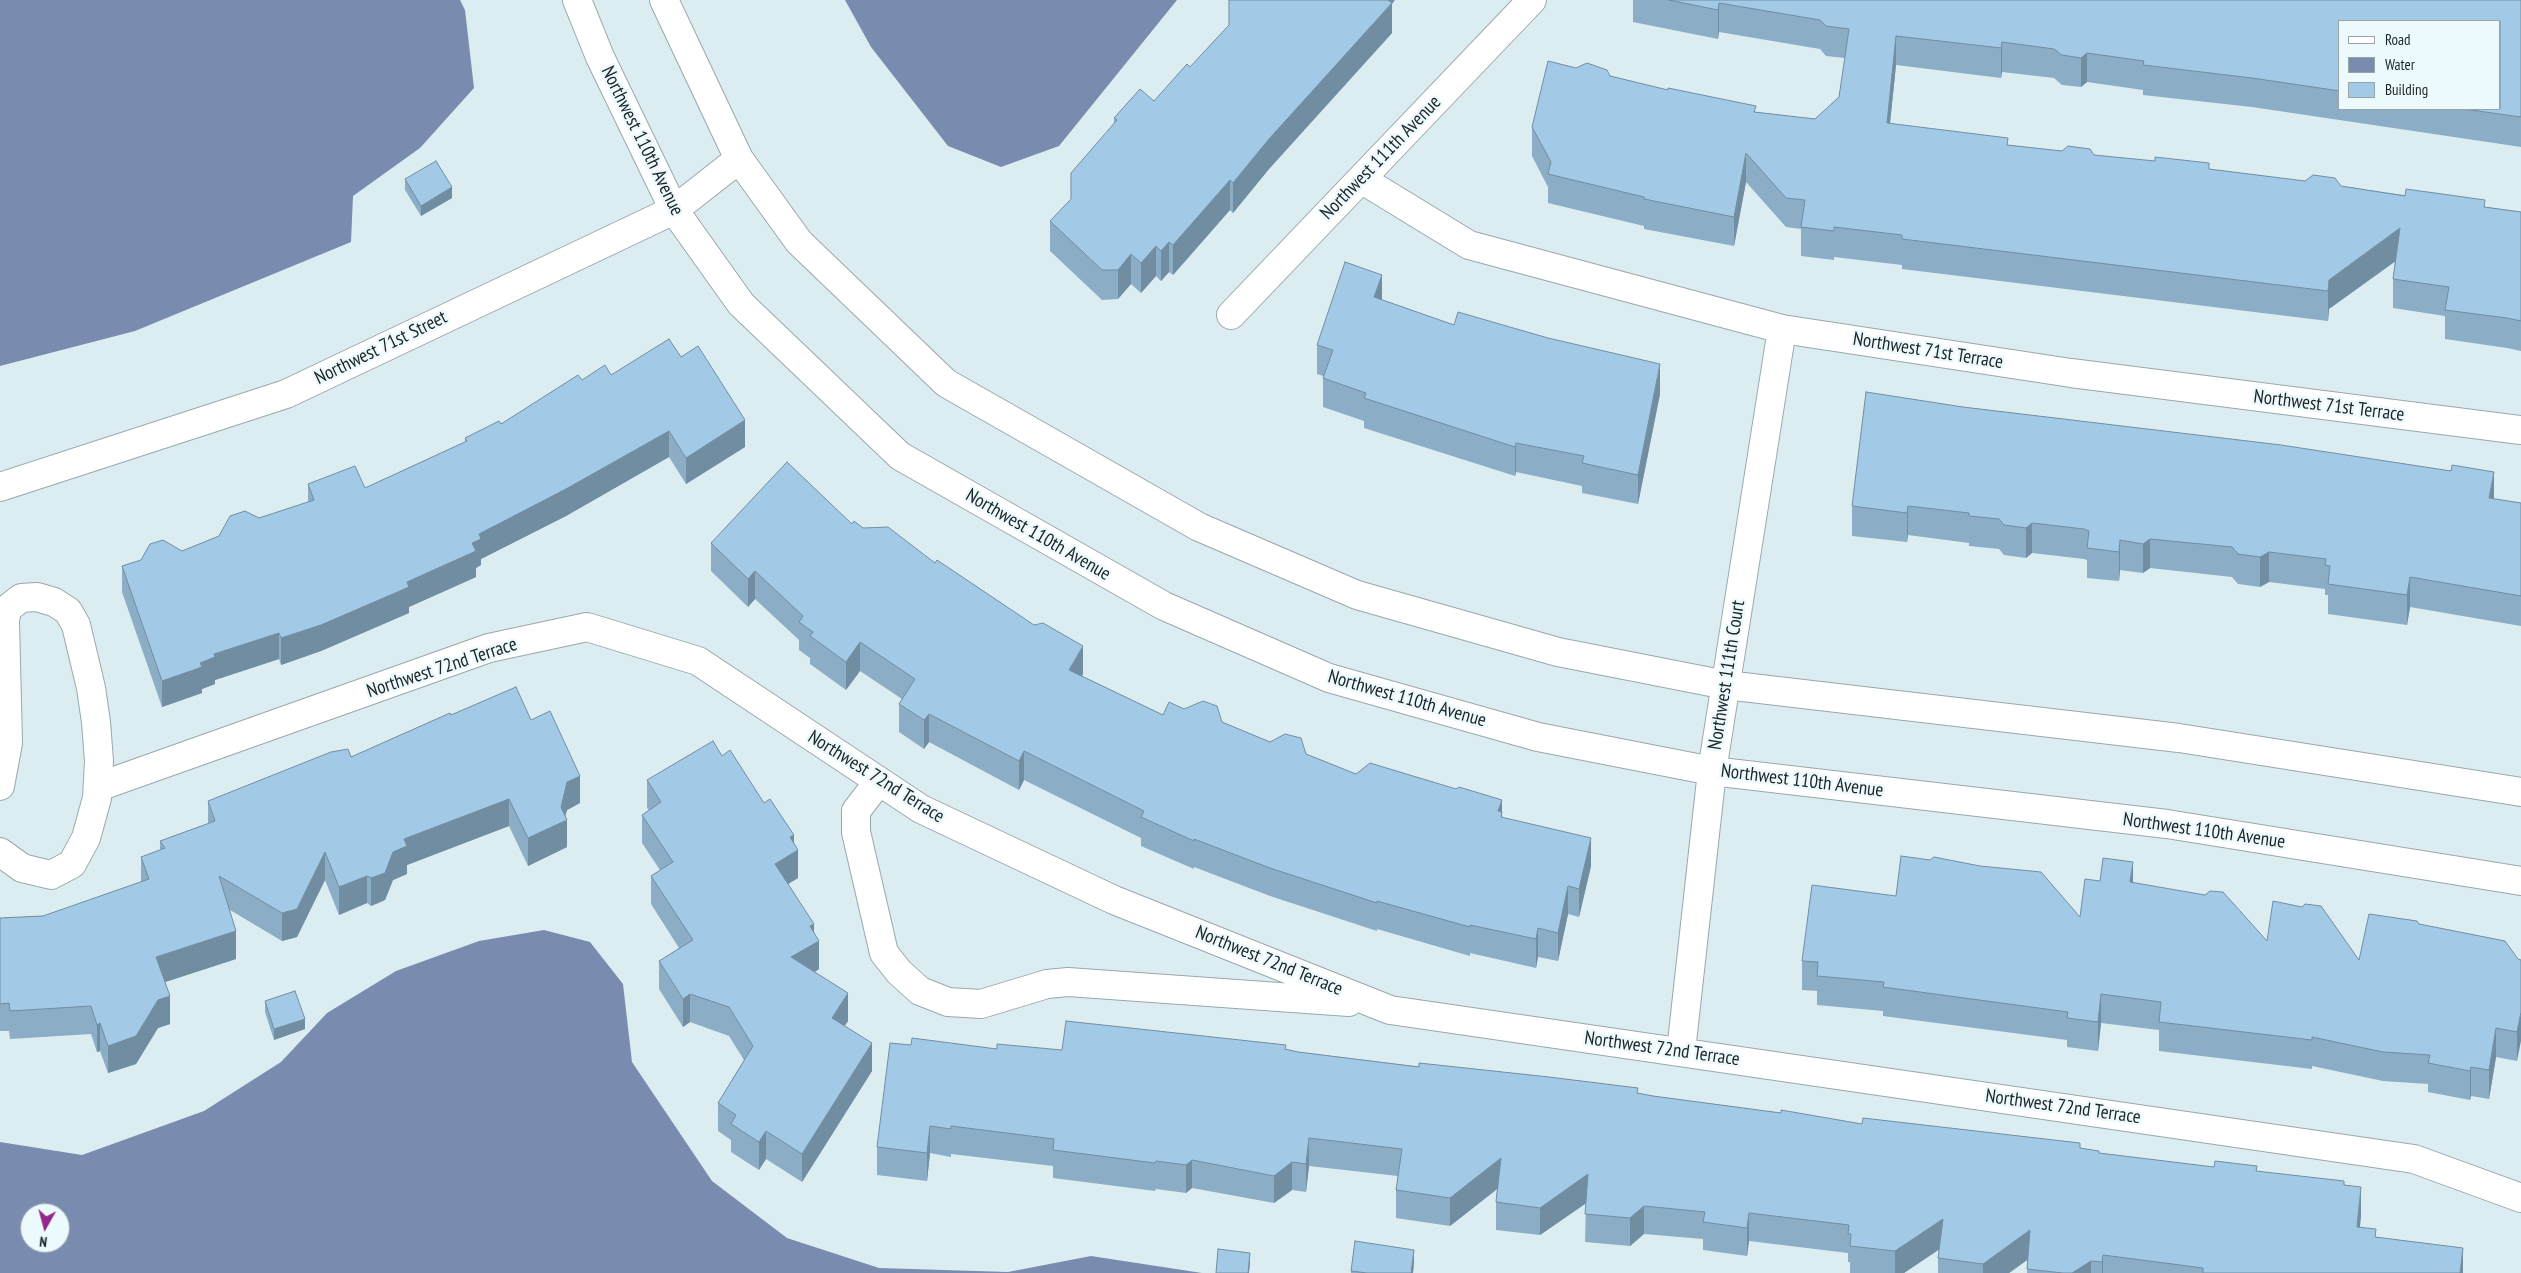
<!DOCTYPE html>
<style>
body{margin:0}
#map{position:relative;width:2521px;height:1273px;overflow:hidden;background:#dcedf2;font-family:"PT Sans Narrow",sans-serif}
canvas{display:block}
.legend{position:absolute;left:2338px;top:20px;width:162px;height:90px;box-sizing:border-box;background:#ecfafe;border:1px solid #99a4a7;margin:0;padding:6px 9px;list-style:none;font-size:15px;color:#1d2425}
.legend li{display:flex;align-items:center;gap:10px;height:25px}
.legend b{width:25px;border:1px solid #99a4a7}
.north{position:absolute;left:20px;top:1203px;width:50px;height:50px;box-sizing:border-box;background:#ecfafe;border:1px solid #99a4a7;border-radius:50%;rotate:187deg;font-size:14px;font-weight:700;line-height:20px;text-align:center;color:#1d2425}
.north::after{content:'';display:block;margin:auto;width:18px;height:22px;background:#94288a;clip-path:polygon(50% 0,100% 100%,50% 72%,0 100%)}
</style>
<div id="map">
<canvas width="2521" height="1273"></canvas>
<ul class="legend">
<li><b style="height:6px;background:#fff"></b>Road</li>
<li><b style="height:14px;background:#798caf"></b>Water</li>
<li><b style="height:14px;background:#a2cae6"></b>Building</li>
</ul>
<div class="north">N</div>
</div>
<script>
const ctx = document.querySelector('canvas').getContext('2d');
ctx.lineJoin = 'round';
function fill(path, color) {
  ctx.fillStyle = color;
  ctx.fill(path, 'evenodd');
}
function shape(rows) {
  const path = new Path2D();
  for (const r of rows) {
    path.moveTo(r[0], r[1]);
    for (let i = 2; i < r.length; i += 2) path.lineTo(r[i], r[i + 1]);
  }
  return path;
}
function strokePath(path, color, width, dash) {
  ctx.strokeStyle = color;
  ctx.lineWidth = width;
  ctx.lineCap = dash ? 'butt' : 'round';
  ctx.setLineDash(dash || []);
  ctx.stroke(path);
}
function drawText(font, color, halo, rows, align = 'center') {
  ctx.font = font + ' "PT Sans Narrow",sans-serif';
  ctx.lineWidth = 5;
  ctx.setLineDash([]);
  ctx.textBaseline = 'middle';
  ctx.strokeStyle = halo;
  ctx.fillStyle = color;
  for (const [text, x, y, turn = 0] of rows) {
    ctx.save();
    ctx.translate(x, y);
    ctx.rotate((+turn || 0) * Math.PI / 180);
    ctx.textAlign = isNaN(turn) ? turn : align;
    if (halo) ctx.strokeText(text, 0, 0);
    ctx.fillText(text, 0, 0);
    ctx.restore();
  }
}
fill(shape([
 [0,0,460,0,465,10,474,88,420,148,353,196,351,242,135,331,0,366],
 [845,0,1177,0,1059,146,1001,167,948,146,871,47],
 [544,930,590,942,623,984,632,1062,712,1181,787,1238,879,1268,1008,1272,1091,1256,1202,1273,0,1273,0,1142,82,1155,204,1111,281,1062,327,1013,396,971,479,941],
 [30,1213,60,1213,60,1243,30,1243]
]), '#798caf');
const minor = shape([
 [577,0,600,57,674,210,741,304,900,456,1164,606,1329,678,1538,737,1712,771,2167,824,2521,881],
 [664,0,739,159,799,242,946,383,1199,527,1357,595,1558,652,1726,685,2179,738,2521,792],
 [1361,179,1469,245,1782,329,2071,373,2521,430],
 [1231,315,1532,0],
 [0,487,286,394,674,210,739,159],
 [879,781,856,811,856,832,884,953,899,972,920,991,948,1002,981,1004,1047,984,1068,982,1349,1002],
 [0,786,8,743,5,621,7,609,21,598,37,597,54,602,68,611,76,625,91,688,96,722,99,761,97,798,86,838,72,864,51,875,22,868,0,852],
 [98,787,489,648,587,627,698,661,921,809,1114,900,1390,1010,2414,1159,2521,1198],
 [1681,1051,1712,771,1782,329]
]);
strokePath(minor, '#98a8ad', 30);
strokePath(minor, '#fff', 28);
fill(shape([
 [1633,0,2521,0,2521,147,2252,107,2143,95,2143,90,2087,82,2081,87,2062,85,2054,78,2002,72,2001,78,1896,65,1890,123,2008,145,2094,155,2209,169,2341,186,2521,212,2521,351,2507,348,2445,339,2445,316,2393,308,2393,279,2395,261,2329,309,2328,321,1902,269,1902,265,1834,257,1834,260,1801,256,1801,229,1786,227,1746,182,1734,246,1644,229,1644,226,1548,203,1548,187,1532,156,1532,127,1576,68,1610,76,1756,112,1815,119,1839,97,1845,58,1826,56,1820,49,1719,32,1718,39,1633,22],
 [2340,21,2500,109,2340,109],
 [1392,4,1392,33,1269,169,1233,213,1230,210,1173,275,1169,272,1161,281,1156,276,1141,293,1131,284,1118,299,1102,300,1050,251,1050,221,1071,200,1114,123,1114,118,1154,101,1190,67],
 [405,179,452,198,421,216,405,190],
 [1382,300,1454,325,1660,394,1638,504,1582,493,1582,486,1516,472,1515,476,1364,428,1364,421,1323,407,1323,376,1317,374,1317,345],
 [681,357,745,447,686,484,669,457,566,516,481,559,481,565,476,568,476,577,409,607,409,613,321,651,281,665,279,659,215,680,215,684,202,689,202,693,162,707,122,592,122,566,182,551,219,536,259,518,308,502,308,484,365,488,465,442,465,438,501,424,582,380,611,375],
 [2494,499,2521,503,2521,626,2410,607,2407,625,2328,614,2328,595,2325,595,2325,589,2269,582,2260,587,2238,584,2232,577,2150,568,2143,573,2120,570,2119,581,2087,578,2087,560,2084,559,2032,553,2026,558,2004,555,1999,549,1969,546,1969,543,1908,535,1907,542,1852,536,1852,506],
 [852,524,863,528,935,563,1083,674,1082,676,1163,715,1184,709,1222,722,1270,742,1306,754,1356,774,1502,817,1591,866,1579,917,1568,914,1558,961,1538,957,1536,968,1470,953,1470,956,1377,929,1377,931,1270,896,1194,867,1194,869,1141,846,1141,838,1024,780,1019,790,929,742,924,749,899,732,899,704,902,699,860,671,846,690,810,664,810,658,799,650,799,640,755,599,748,607,711,571,711,543],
 [451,715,531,720,580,803,567,810,565,816,567,847,528,866,509,826,407,865,407,874,393,880,385,900,371,906,367,903,339,915,325,880,297,937,282,941,230,910,236,959,165,982,170,1024,158,1028,136,1064,108,1073,100,1051,97,1052,91,1034,10,1039,9,1031,0,1031,0,918,43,916,141,882,141,857,160,850,160,841,208,824,208,801,351,757],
 [722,756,764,803,794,845,798,878,788,884,814,933,819,969,815,972,848,1021,844,1026,872,1071,802,1182,766,1159,759,1170,731,1152,731,1140,718,1131,718,1103,744,1060,729,1036,690,1022,683,1027,659,989,659,961,679,948,651,904,651,876,660,870,642,843,642,815,649,810,647,808,647,780],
 [2100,881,2133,883,2267,941,2359,960,2419,924,2518,959,2517,1061,2496,1057,2489,1099,2471,1096,2470,1100,2428,1092,2428,1084,2383,1081,2312,1066,2312,1069,2159,1051,2159,1030,2101,1023,2098,1051,2067,1047,2067,1040,1883,1016,1883,1011,1817,1005,1817,991,1802,990,1802,961,1896,896,2080,917],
 [265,1001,305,1029,274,1040,265,1012],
 [911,1045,997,1049,1062,1050,1286,1049,1298,1052,1638,1093,1653,1096,1862,1124,2080,1148,2099,1153,2214,1167,2257,1171,2344,1185,2361,1215,2360,1227,2376,1237,2463,1273,2027,1273,2027,1260,2009,1273,1938,1273,1938,1258,1939,1249,1904,1273,1850,1273,1850,1262,1848,1262,1848,1253,1749,1241,1747,1256,1703,1250,1703,1239,1644,1234,1630,1246,1585,1242,1586,1203,1540,1235,1496,1230,1496,1202,1497,1189,1450,1226,1396,1218,1396,1190,1398,1176,1309,1166,1306,1192,1292,1190,1274,1203,1192,1188,1186,1193,1156,1189,1155,1191,1053,1178,1053,1166,951,1154,951,1157,930,1153,927,1181,877,1175,877,1147],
 [1414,1261,1413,1273,1351,1273,1351,1271]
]), '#8baec6');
fill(shape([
 [1377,0,1395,0,1392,4,1392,33,1269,169,1233,213,1233,183],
 [1719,3,1719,32,1718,39,1718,10],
 [1896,36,1896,65,1887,152,1887,123],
 [2002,42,2002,72,2001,78,2001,48],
 [2087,53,2087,82,2081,87,2081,58],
 [1746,153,1746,182,1734,246,1734,217],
 [1230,180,1230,210,1173,275,1173,245],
 [452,187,452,198,421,216,421,206],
 [2400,228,2400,258,2329,309,2328,321,2328,291,2329,280],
 [1169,242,1169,272,1161,281,1161,251],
 [1156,246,1156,276,1141,293,1141,263],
 [1131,254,1131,284,1118,299,1118,270],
 [1382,275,1382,304,1374,297],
 [1660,364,1660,394,1638,504,1638,475],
 [745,420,745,447,686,484,686,458],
 [669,431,669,457,566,516,481,559,481,565,476,568,476,577,409,607,409,613,321,651,281,665,281,638,407,582,479,534],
 [1516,443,1516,472,1515,476,1515,447],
 [2494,472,2494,502,2489,498],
 [1908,506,1908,535,1907,542,1907,513],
 [2032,523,2032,553,2026,558,2026,528],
 [2150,539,2150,568,2143,573,2143,544],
 [2120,540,2120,570,2119,581,2119,552],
 [2269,552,2269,582,2260,587,2260,557],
 [755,571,755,599,748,607,748,579],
 [2410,577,2410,607,2407,625,2407,595],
 [279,633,279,659,215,680,215,684,202,689,202,693,162,707,162,681,200,663,214,654],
 [860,642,860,671,846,690,846,662],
 [1083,646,1083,674,1069,698,1069,670],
 [929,714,929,742,924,749,924,720],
 [1024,751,1024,780,1019,790,1019,761],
 [580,776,580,803,567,810,564,821,567,820,567,847,528,866,528,838,561,807,567,782],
 [509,799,509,826,407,865,407,874,393,880,385,900,371,906,371,878,404,839],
 [1502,800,1502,841,1498,811],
 [794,835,794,852,798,850,798,878,775,892,775,864,790,837],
 [1591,838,1591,866,1579,917,1579,889],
 [325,852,325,880,297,937,282,941,282,913],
 [2133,862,2133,891,2130,882],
 [367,876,367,903,339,915,339,887],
 [1568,886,1568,914,1558,961,1558,933],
 [814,924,814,944,819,941,819,969,791,985,791,957,810,926],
 [1538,928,1538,957,1536,968,1536,939],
 [236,931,236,959,156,985,156,957],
 [848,993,848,1021,832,1046,832,1018],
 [690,994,690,1022,683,1027,683,999],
 [2101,994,2101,1023,2098,1051,2098,1022],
 [170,996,170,1024,158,1028,136,1064,108,1073,108,1046,158,1000],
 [2521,1012,2521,1041,2517,1061,2517,1032],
 [305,1019,305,1029,274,1040,274,1029],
 [100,1023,100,1051,97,1052,97,1025],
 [2496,1028,2496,1057,2489,1099,2489,1070],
 [872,1043,872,1071,802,1182,802,1154],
 [2471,1067,2471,1096,2470,1100,2470,1071],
 [930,1126,930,1153,927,1181,927,1153],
 [766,1131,766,1159,759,1170,759,1142],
 [1309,1138,1309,1166,1306,1192,1306,1164],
 [1501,1158,1501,1186,1450,1226,1450,1198],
 [1192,1160,1192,1188,1186,1193,1186,1165],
 [1292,1162,1292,1190,1274,1203,1274,1176],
 [1588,1174,1588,1202,1540,1235,1540,1208],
 [2361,1187,2361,1215,2357,1254,2357,1227],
 [1644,1206,1644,1234,1630,1246,1630,1218],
 [1749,1213,1749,1241,1747,1256,1747,1228],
 [1943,1219,1943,1247,1904,1273,1895,1273,1895,1251],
 [2030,1230,2030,1258,2009,1273,1983,1273,1983,1264],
 [2463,1248,2463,1273,2460,1273],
 [1414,1250,1414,1261,1413,1273,1411,1273],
 [1250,1253,1250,1264,1249,1273,1248,1273],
 [2103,1255,2103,1273,2102,1273,2102,1262],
 [2091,1261,2091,1273,2072,1273]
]), '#718da1');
const building = shape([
 [1229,0,1388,0,1392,3,1269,139,1233,183,1230,180,1173,245,1169,242,1161,251,1156,246,1141,263,1131,254,1118,270,1102,270,1050,221,1071,199,1071,173,1117,120,1114,118,1140,89,1154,101,1187,64,1190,67,1229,25,1229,0],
 [1669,0,2521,0,2521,117,2464,109,2500,109,2500,21,2340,21,2340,91,2252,78,2143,65,2144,61,2087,53,2081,58,2062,55,2054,49,2002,42,2001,48,1896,36,1887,123,2008,138,2007,145,2062,151,2068,146,2090,149,2094,155,2155,161,2155,157,2209,163,2209,169,2305,181,2313,175,2335,178,2341,186,2405,196,2406,189,2485,200,2484,207,2521,212,2521,321,2507,318,2445,310,2449,287,2393,279,2400,228,2329,280,2328,291,1902,239,1902,235,1834,227,1834,231,1801,227,1805,200,1786,198,1746,153,1734,217,1644,199,1644,197,1548,174,1551,162,1532,127,1548,61,1576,68,1587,63,1607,70,1610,76,1668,90,1668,88,1756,106,1754,112,1815,119,1839,97,1849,29,1826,26,1820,20,1719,3,1718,10,1669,0],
 [436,161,452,187,421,206,405,179,436,161],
 [1345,262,1382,275,1374,297,1454,325,1458,312,1548,338,1660,364,1638,475,1582,463,1584,456,1516,443,1515,447,1364,398,1366,393,1323,378,1333,350,1317,345,1345,262],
 [669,339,681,357,698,346,745,420,686,458,669,431,566,489,479,534,481,539,472,543,476,551,407,582,409,587,321,625,281,638,279,633,214,654,215,657,200,663,202,667,162,681,122,566,141,560,150,544,163,540,182,551,219,536,230,516,245,511,259,518,314,500,308,484,355,466,365,488,467,441,465,438,499,421,501,424,578,375,582,380,605,365,611,375,669,339],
 [1866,392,1963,407,2281,445,2451,471,2452,465,2494,472,2489,498,2521,503,2521,596,2410,577,2407,595,2328,584,2330,566,2325,565,2326,559,2269,552,2260,557,2238,554,2232,547,2150,539,2143,544,2120,540,2119,552,2087,548,2089,531,2084,529,2032,523,2026,528,2004,525,1999,519,1969,516,1969,513,1908,506,1907,513,1852,506,1866,392],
 [787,462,852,524,854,521,863,528,888,527,935,563,937,560,1034,625,1043,623,1083,646,1069,670,1163,715,1169,702,1184,709,1203,701,1217,706,1222,722,1270,742,1285,734,1301,738,1306,754,1356,774,1370,763,1456,789,1459,787,1502,800,1498,811,1502,812,1501,817,1591,838,1579,889,1568,886,1558,933,1538,928,1536,939,1470,925,1470,927,1377,901,1377,903,1270,868,1194,839,1194,841,1141,817,1144,811,1024,751,1019,761,929,714,924,720,899,704,915,679,860,642,846,662,810,636,813,632,799,622,803,616,755,571,748,579,711,543,787,462],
 [516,687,531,720,550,711,580,776,567,782,561,807,567,820,528,838,509,799,404,839,407,846,393,852,385,873,371,878,367,876,339,887,325,852,297,909,282,913,219,876,236,931,156,957,170,996,158,1000,136,1036,108,1046,100,1023,97,1025,91,1006,10,1011,9,1003,0,1004,0,918,43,916,149,879,141,857,165,848,160,841,215,821,208,801,331,752,348,749,351,757,450,713,451,715,516,687],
 [713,741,722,756,730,750,764,803,770,799,794,835,790,837,798,850,775,864,814,924,810,926,819,941,791,957,848,993,832,1018,872,1043,802,1154,766,1131,759,1142,731,1124,736,1115,718,1103,753,1046,729,1007,690,994,683,999,659,961,693,940,651,876,673,862,642,815,661,802,647,780,713,741],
 [1901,856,1930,860,1934,857,1980,866,2041,872,2080,917,2085,879,2100,881,2103,858,2133,862,2130,882,2205,895,2210,891,2223,892,2267,941,2273,901,2302,907,2305,904,2321,906,2359,960,2369,914,2417,921,2419,924,2505,941,2518,959,2521,960,2521,1012,2517,1032,2496,1028,2489,1070,2471,1067,2470,1071,2428,1063,2430,1055,2383,1052,2312,1037,2312,1040,2159,1022,2161,1002,2101,994,2098,1022,2067,1018,2068,1012,1883,987,1884,982,1817,976,1818,962,1802,961,1812,885,1896,896,1901,856],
 [295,991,305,1019,274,1029,265,1001,295,991],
 [1066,1021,1286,1045,1285,1049,1298,1052,1419,1067,1419,1063,1549,1077,1638,1088,1637,1093,1653,1096,1781,1113,1781,1110,1862,1124,1863,1118,2080,1143,2080,1148,2099,1151,2099,1153,2214,1167,2215,1161,2257,1166,2256,1171,2344,1181,2344,1185,2361,1187,2357,1227,2376,1229,2375,1237,2463,1248,2460,1273,2203,1273,2203,1268,2103,1255,2102,1262,2091,1261,2072,1273,2063,1273,2027,1269,2030,1230,1983,1264,1938,1258,1943,1219,1895,1251,1850,1246,1851,1234,1848,1234,1849,1225,1749,1213,1747,1228,1703,1222,1705,1212,1644,1206,1630,1218,1585,1214,1588,1174,1540,1208,1496,1202,1501,1158,1450,1198,1396,1190,1402,1149,1309,1138,1306,1164,1292,1162,1274,1176,1192,1160,1186,1165,1156,1161,1155,1163,1053,1150,1054,1139,951,1126,951,1129,930,1126,927,1153,877,1147,890,1043,911,1045,912,1038,997,1049,997,1044,1062,1050,1066,1021],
 [1355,1241,1414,1250,1411,1273,1367,1273,1351,1271,1355,1241],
 [1218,1249,1250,1253,1248,1273,1216,1273,1218,1249]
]);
fill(building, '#a2cae6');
strokePath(building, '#718da1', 1);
drawText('19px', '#1d2425', '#ecfafe', [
 ["Northwest 110th Avenue",642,141,64],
 ["Northwest 111th Avenue",1381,158,-46],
 ["Northwest 71st Street",381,348,-26],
 ["Northwest 71st Terrace",1928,351,9],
 ["Northwest 71st Terrace",2329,406,7],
 ["Northwest 110th Avenue",1038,535,30],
 ["Northwest 72nd Terrace",442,668,-18],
 ["Northwest 111th Court",1727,675,-81],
 ["Northwest 110th Avenue",1407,699,16],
 ["Northwest 72nd Terrace",876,777,32],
 ["Northwest 110th Avenue",1802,781,7],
 ["Northwest 110th Avenue",2204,831,8],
 ["Northwest 72nd Terrace",1269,961,22],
 ["Northwest 72nd Terrace",1662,1049,8],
 ["Northwest 72nd Terrace",2063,1107,8]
]);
</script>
